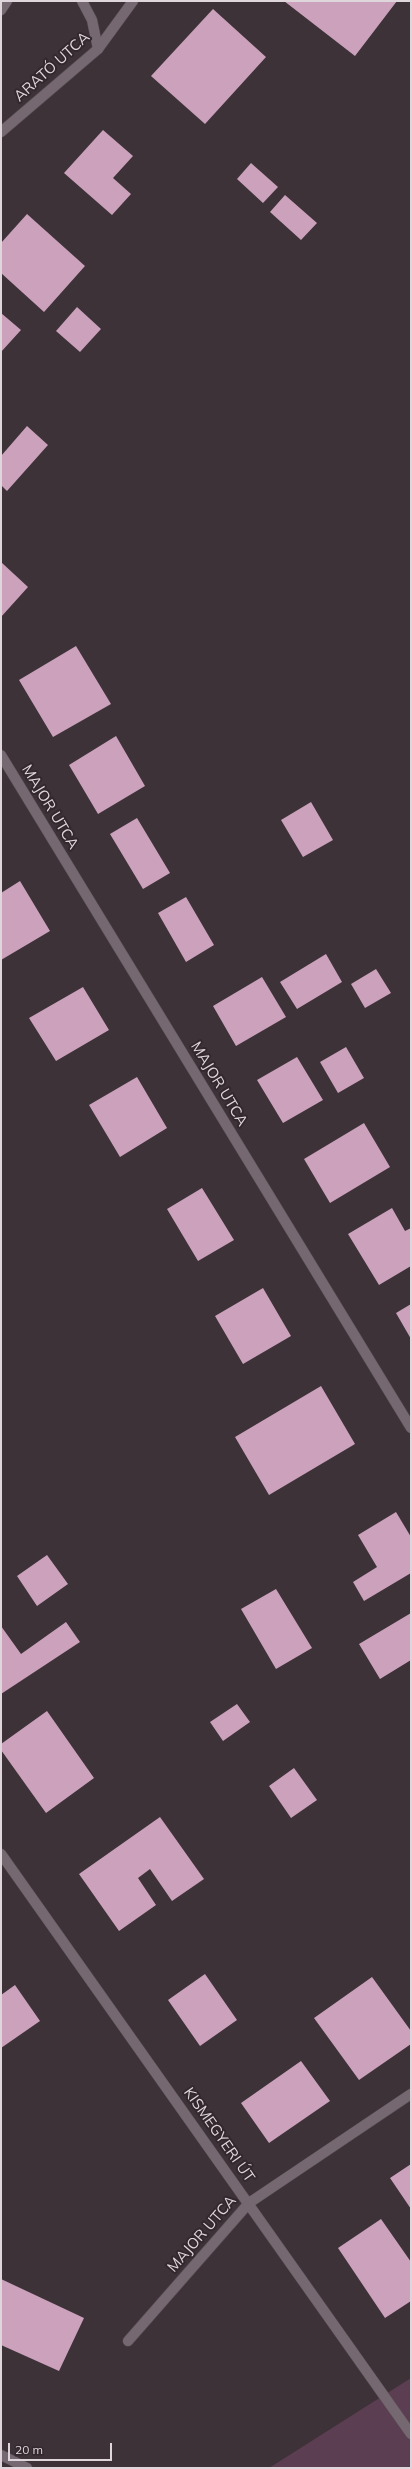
<!DOCTYPE html>
<meta charset="utf-8">
<style>
body{margin:0}
#map{position:relative;width:412px;height:2469px;overflow:hidden;background:#3e3239;font-family:Mulish,sans-serif}
canvas{display:block}
.frame{position:absolute;inset:0;border:2px solid #ded6da;pointer-events:none}
.scale{position:absolute;left:8px;top:2443px;width:104px;height:18px;box-sizing:border-box;border:2px solid #ded6da;border-top:0;padding-left:5px;font-size:12px;line-height:14px;white-space:nowrap;color:#ded6da;-webkit-text-stroke:3px #34282f;paint-order:stroke}
</style>
<div id="map">
<canvas width="412" height="2469"></canvas>
<div class="frame"></div>
<div class="scale">20 m</div>
</div>
<script>
const ctx = document.querySelector('canvas').getContext('2d');
ctx.lineJoin = 'round';
function fill(path, color) {
  ctx.fillStyle = color;
  ctx.fill(path, 'evenodd');
}
function shape(rows) {
  const path = new Path2D();
  for (const r of rows) {
    path.moveTo(r[0], r[1]);
    for (let i = 2; i < r.length; i += 2) path.lineTo(r[i], r[i + 1]);
  }
  return path;
}
function strokePath(path, color, width, dash) {
  ctx.strokeStyle = color;
  ctx.lineWidth = width;
  ctx.lineCap = dash ? 'butt' : 'round';
  ctx.setLineDash(dash || []);
  ctx.stroke(path);
}
function drawText(font, color, halo, rows, align = 'center') {
  ctx.font = font + ' Mulish,sans-serif';
  ctx.lineWidth = 4;
  ctx.setLineDash([]);
  ctx.textBaseline = 'middle';
  ctx.strokeStyle = halo;
  ctx.fillStyle = color;
  for (const [text, x, y, turn = 0] of rows) {
    ctx.save();
    ctx.translate(x, y);
    ctx.rotate((+turn || 0) * Math.PI / 180);
    ctx.textAlign = isNaN(turn) ? turn : align;
    if (halo) ctx.strokeText(text, 0, 0);
    ctx.fillText(text, 0, 0);
    ctx.restore();
  }
}
fill(shape([
 [411,2378,411,2468,269,2468]
]), '#5b3e51');
fill(shape([
 [284,1,397,1,355,56],
 [213,9,266,57,205,124,151,76],
 [103,130,133,156,113,178,131,194,112,215,64,173],
 [251,163,278,187,263,203,237,179],
 [285,195,317,223,301,240,270,212],
 [27,214,85,266,44,312,1,273,1,243],
 [77,307,101,329,80,352,56,331],
 [1,313,21,330,1,352],
 [27,426,48,445,7,491,1,485,1,456],
 [1,562,28,587,1,617],
 [76,646,111,704,53,737,19,680],
 [116,736,145,786,98,814,69,765],
 [311,802,333,840,303,857,281,820],
 [137,818,170,873,143,889,110,834],
 [20,881,50,931,1,960,1,893],
 [186,897,214,945,186,962,158,913],
 [326,954,342,982,297,1009,280,982],
 [376,969,391,993,365,1008,351,984],
 [262,977,286,1017,236,1046,213,1006],
 [83,987,109,1030,56,1061,29,1018],
 [346,1047,364,1078,338,1093,320,1062],
 [297,1057,323,1100,283,1123,257,1080],
 [137,1077,167,1128,120,1157,89,1105],
 [364,1123,390,1167,330,1203,304,1159],
 [202,1188,234,1240,198,1261,167,1209],
 [392,1208,405,1231,411,1228,411,1266,379,1285,348,1234],
 [263,1288,291,1336,243,1364,215,1316],
 [411,1304,411,1339,396,1313],
 [321,1386,355,1444,269,1495,235,1437],
 [396,1512,411,1537,411,1573,364,1601,353,1582,377,1567,358,1535],
 [47,1555,68,1584,37,1606,17,1576],
 [276,1589,312,1648,276,1669,241,1609],
 [411,1613,411,1660,380,1679,359,1644],
 [66,1622,80,1642,1,1694,1,1626,21,1654],
 [237,1704,250,1722,223,1741,210,1722],
 [47,1711,94,1778,46,1813,1,1750,1,1744],
 [294,1768,317,1800,291,1818,269,1786],
 [160,1817,204,1879,172,1901,150,1869,138,1878,156,1905,119,1931,79,1874],
 [205,1974,237,2020,200,2046,168,2000],
 [372,1977,411,2031,411,2044,359,2080,314,2018],
 [15,1985,40,2021,1,2048,1,1995],
 [301,2061,330,2101,269,2143,241,2103],
 [411,2164,411,2209,390,2178],
 [381,2219,411,2262,411,2301,385,2318,338,2248],
 [1,2279,84,2318,59,2371,1,2345]
]), '#cba1bb');
const lane = shape([
 [82,1,92,20,98,49],
 [1,10,7,1],
 [128,2341,249,2203]
]);
const street = shape([
 [1,132,98,49,133,1],
 [1,755,411,1428],
 [1,1854,411,2434],
 [249,2203,411,2094],
 [1,2455,27,2468]
]);
strokePath(lane, '#594f55', 11);
strokePath(street, '#594f55', 11);
strokePath(lane, '#756870', 10);
strokePath(street, '#756870', 10);
drawText('15px', '#ded6da', '#34282f', [
 ["ARATÓ UTCA",52,67,-42],
 ["MAJOR UTCA",50,807,59],
 ["MAJOR UTCA",219,1084,59],
 ["KISMEGYERI ÚT",219,2135,55],
 ["MAJOR UTCA",202,2234,-49]
]);
</script>
